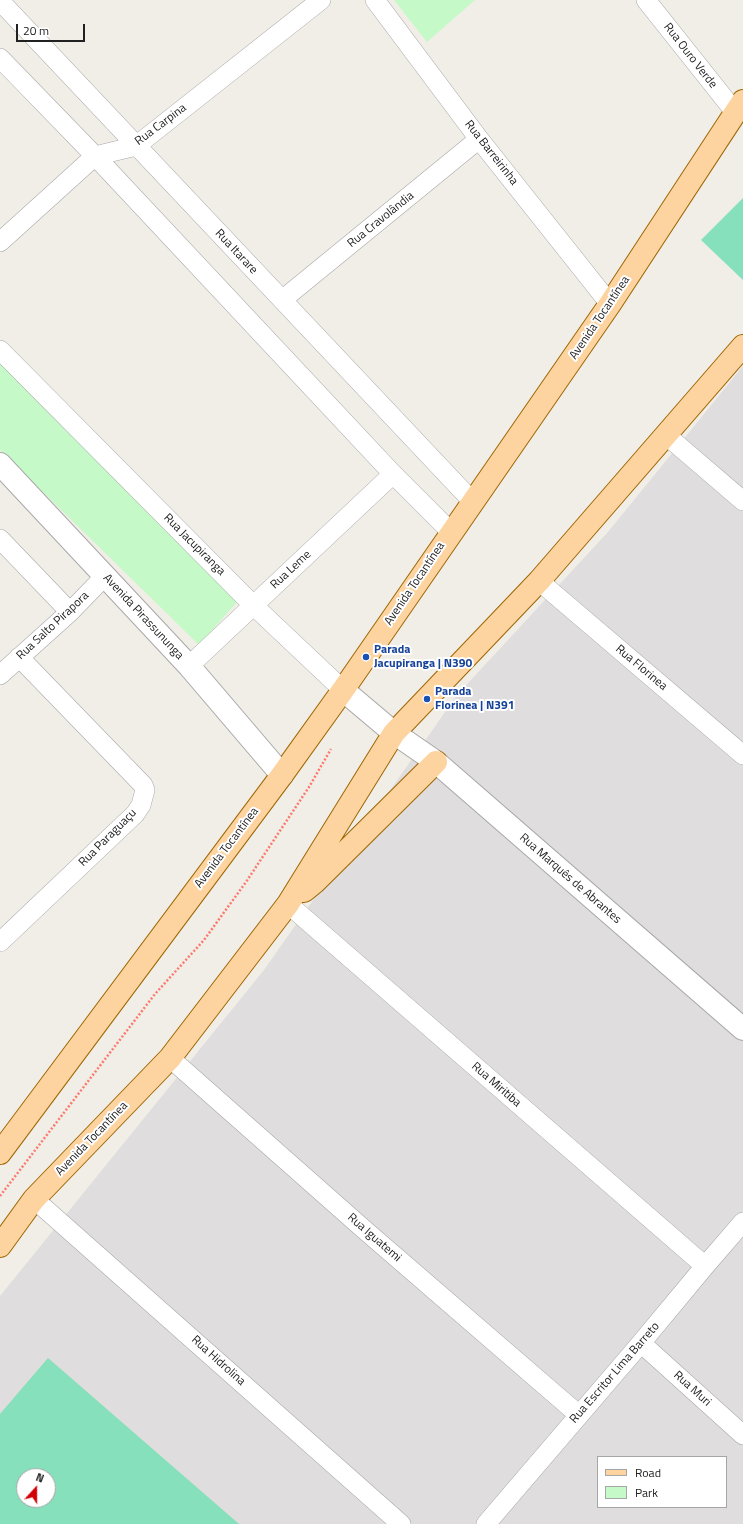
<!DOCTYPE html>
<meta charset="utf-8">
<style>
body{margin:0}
#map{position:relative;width:743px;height:1524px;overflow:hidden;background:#f1ede7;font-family:"Titillium Web",sans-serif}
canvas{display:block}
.legend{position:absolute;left:597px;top:1456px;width:130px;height:52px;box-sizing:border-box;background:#fff;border:1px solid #a6a6a6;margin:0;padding:5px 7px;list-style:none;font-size:12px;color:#212121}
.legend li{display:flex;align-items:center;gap:8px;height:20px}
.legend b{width:20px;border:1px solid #a6a6a6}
.north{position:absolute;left:16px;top:1468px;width:40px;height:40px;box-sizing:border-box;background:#fff;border:1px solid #a6a6a6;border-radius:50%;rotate:21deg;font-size:11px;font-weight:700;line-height:16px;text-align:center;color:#212121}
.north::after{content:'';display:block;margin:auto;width:14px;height:18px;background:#d10004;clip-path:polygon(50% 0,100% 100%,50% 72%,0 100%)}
.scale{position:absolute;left:16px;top:24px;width:69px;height:18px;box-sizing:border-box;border:2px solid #212121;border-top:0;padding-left:5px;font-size:12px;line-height:14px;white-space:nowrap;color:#212121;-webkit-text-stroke:3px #fff;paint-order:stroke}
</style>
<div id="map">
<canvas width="743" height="1524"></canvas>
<ul class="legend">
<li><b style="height:5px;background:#fdd3a0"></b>Road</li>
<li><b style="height:11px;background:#c5fac8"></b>Park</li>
</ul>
<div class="north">N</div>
<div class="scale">20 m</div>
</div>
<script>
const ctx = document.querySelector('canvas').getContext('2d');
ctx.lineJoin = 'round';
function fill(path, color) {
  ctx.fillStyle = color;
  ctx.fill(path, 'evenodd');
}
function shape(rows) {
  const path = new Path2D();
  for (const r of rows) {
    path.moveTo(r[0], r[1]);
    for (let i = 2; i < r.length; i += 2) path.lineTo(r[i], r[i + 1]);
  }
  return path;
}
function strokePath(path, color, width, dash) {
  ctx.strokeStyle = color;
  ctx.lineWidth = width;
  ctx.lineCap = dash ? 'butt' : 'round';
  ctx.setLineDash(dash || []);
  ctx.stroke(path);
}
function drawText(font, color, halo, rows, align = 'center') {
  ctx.font = font + ' "Titillium Web",sans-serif';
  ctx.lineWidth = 4;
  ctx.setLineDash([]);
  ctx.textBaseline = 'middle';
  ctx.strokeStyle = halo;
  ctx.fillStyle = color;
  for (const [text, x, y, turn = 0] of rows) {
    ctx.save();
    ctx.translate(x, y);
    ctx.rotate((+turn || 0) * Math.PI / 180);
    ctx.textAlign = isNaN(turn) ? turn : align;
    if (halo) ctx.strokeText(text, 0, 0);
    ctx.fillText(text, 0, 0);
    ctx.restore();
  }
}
fill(shape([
 [743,366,743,1524,0,1524,0,1296,264,970,457,695,608,532],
 [598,1457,726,1457,726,1507,598,1507],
 [24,1476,48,1476,48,1500,24,1500]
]), '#dfdddd');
fill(shape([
 [394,0,475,0,427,42],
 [0,359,237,602,199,645,0,450]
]), '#c5fac8');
fill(shape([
 [743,198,743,280,701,240],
 [48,1358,239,1524,0,1524,0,1414],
 [24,1476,48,1476,48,1500,24,1500]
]), '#85e0bb');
const minor = shape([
 [375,0,479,139,610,304],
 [646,0,735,112],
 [0,1,473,502],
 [0,58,95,156,393,474,451,532],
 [0,242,95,156,136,146,321,0],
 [282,300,479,139],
 [0,350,254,606,343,690],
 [666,435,743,501],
 [0,539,70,612],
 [539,581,743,755],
 [189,666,393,474],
 [0,675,70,612,105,576],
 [288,904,705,1266],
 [0,942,135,814,141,805,145,790,143,785,19,657],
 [170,1058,367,1232,579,1415],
 [34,1199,401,1524],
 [641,1343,743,1435],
 [486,1524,641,1343,705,1266,743,1222]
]);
const tertiary = shape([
 [0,464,189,666,282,775],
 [343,690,394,733,436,762,743,1029]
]);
const primary = shape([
 [304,891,315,882,436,762],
 [0,1153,282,775,343,690,610,304,743,101],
 [0,1246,34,1199,170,1058,288,904,394,733,539,581,743,346]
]);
strokePath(minor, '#a8a8a8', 20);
strokePath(tertiary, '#a8a8a8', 24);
strokePath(primary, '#9d6600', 24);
strokePath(shape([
 [0,1196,155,994,204,940,246,882,309,787,331,749]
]), '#fc7a6d', 2.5, [2, 2]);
strokePath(minor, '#fff', 19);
strokePath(tertiary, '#fff', 22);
strokePath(primary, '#fdd3a0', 22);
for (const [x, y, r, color] of [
 [366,657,4,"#1a4fb4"],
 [427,699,4,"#1a4fb4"]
]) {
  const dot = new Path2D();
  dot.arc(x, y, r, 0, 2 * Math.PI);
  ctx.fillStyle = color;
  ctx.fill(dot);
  strokePath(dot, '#fff', 1.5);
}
drawText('12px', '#212121', '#fff', [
 ["Rua Ouro Verde",690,56,52],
 ["Rua Carpina",161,125,-37],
 ["Rua Barreirinha",491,153,52],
 ["Rua Cravolândia",381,220,-39],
 ["Rua Itarare",236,252,47],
 ["Avenida Tocantínea",600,318,-56],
 ["Rua Jacupiranga",194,545,45],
 ["Rua Leme",291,570,-43],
 ["Avenida Tocantínea",415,584,-56],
 ["Avenida Pirassununga",143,617,47],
 ["Rua Salto Pirapora",53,626,-43],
 ["Rua Florinea",641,668,40],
 ["Rua Paraguaçu",108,838,-45],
 ["Avenida Tocantínea",227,848,-53],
 ["Rua Marquês de Abrantes",570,879,41],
 ["Rua Miritiba",496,1085,41],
 ["Avenida Tocantínea",92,1139,-46],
 ["Rua Iguatemi",374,1238,41],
 ["Rua Hidrolina",218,1361,42],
 ["Rua Escritor Lima Barreto",615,1373,-49],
 ["Rua Muri",692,1389,42]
]);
drawText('bold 12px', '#164399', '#fff', [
 ["Parada",374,650],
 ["Jacupiranga | N390",374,664],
 ["Parada",435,692],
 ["Florinea | N391",435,706]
], 'left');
</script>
